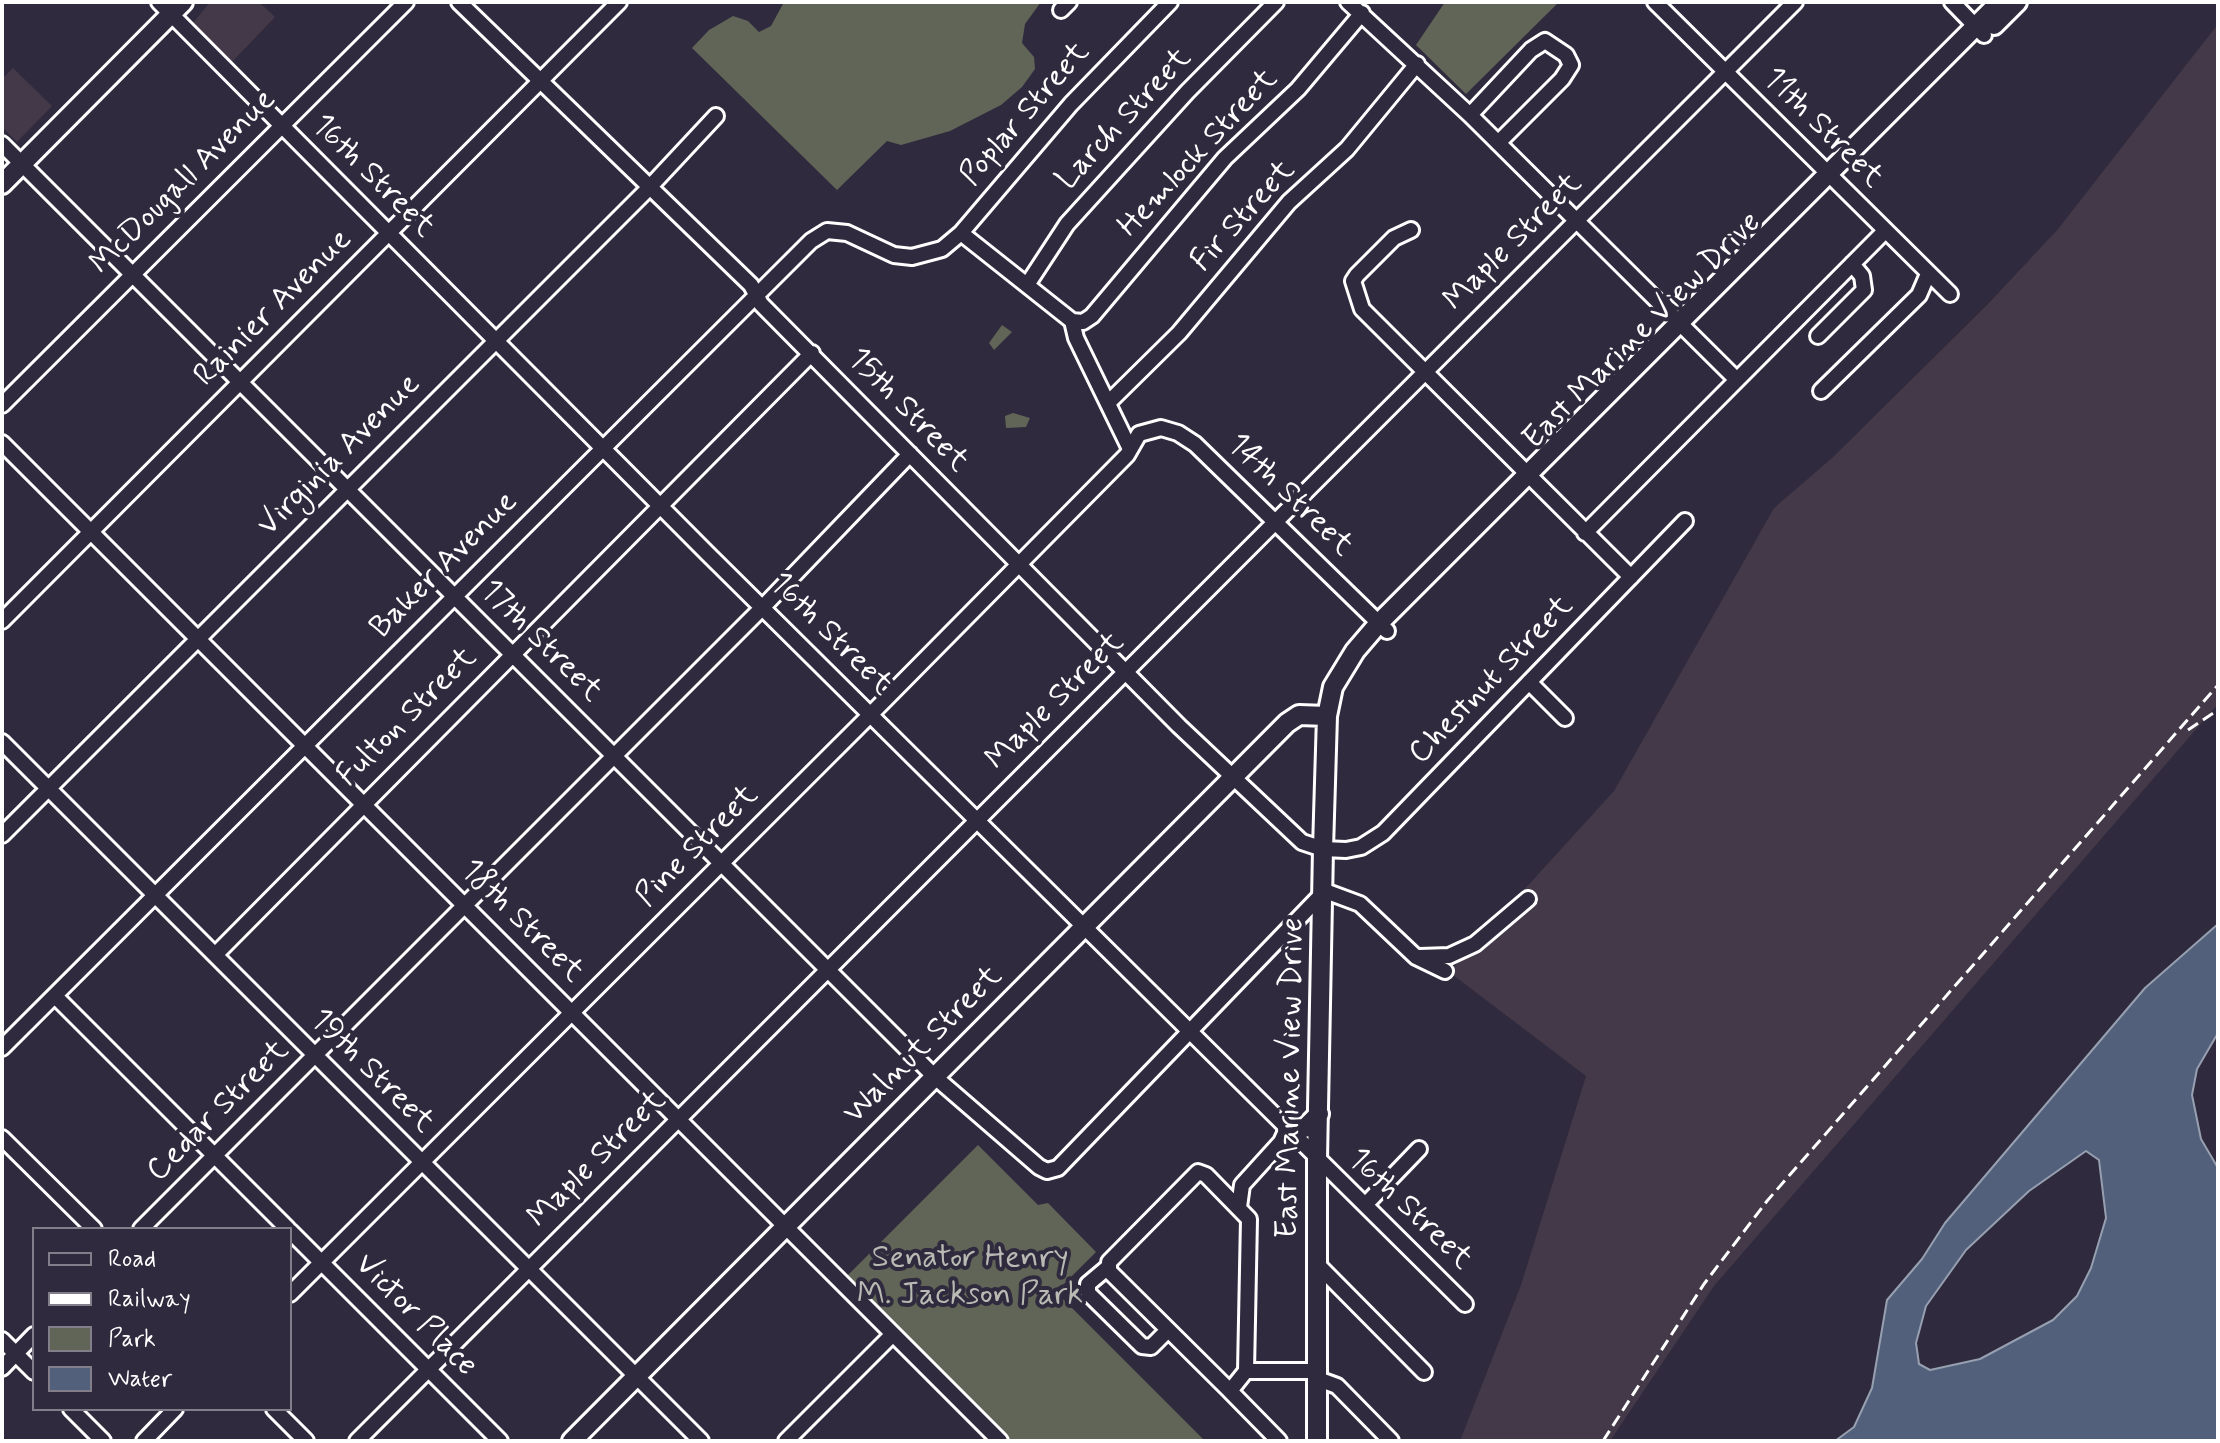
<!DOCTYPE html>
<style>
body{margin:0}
#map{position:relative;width:2220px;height:1443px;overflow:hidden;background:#2f2a3d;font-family:Mynerve,sans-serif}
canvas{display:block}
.frame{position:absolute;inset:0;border:4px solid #fff;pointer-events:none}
.legend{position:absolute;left:32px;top:1227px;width:260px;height:184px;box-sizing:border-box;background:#2f2a3d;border:2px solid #827f8b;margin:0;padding:10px 14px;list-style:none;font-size:24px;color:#fff}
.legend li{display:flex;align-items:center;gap:16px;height:40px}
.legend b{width:40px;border:2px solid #827f8b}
</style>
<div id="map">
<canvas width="2220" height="1443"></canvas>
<div class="frame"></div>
<ul class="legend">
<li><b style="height:10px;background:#2f2a3d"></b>Road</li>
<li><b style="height:10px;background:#fff"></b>Railway</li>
<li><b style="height:22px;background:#616557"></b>Park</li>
<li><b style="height:22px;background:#52607c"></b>Water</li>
</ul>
</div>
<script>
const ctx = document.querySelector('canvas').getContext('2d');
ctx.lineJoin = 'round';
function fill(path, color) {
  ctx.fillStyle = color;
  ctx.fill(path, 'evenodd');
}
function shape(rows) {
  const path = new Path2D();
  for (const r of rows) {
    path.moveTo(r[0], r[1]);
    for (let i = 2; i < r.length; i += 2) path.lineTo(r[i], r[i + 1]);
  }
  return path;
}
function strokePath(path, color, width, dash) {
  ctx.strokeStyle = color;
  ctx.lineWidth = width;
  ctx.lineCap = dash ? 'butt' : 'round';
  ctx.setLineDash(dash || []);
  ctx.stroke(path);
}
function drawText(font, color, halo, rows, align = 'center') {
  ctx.font = font + ' Mynerve,sans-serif';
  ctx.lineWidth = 8;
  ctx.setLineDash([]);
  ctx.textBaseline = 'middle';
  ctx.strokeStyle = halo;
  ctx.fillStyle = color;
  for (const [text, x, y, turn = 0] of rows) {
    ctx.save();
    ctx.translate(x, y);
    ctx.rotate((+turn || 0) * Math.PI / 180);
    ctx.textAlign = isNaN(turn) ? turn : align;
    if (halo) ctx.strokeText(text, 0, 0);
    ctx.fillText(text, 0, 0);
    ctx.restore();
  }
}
fill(shape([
 [210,2,259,2,275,17,232,62,193,23],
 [2218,24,2218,704,1714,1286,1610,1441,1460,1441,1521,1285,1586,1076,1449,972,1614,791,1774,508,1832,458,1988,304,2058,229],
 [13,68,52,106,17,142,2,127,2,79]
]), '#433948');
fill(shape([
 [784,2,1041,2,1025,24,1022,43,1034,57,1035,69,1022,87,1001,105,950,131,901,145,887,141,837,190,692,48,709,30,733,16,748,21,759,32,771,26],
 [1445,2,1559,2,1466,94,1416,45],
 [1002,325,1012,332,994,350,989,343],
 [1013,413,1030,418,1026,427,1006,428,1005,416],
 [978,1145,1038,1205,1048,1203,1096,1252,1056,1292,1205,1441,1008,1441,845,1278]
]), '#616557');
const water = shape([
 [2218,924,2218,1033,2197,1069,2192,1095,2201,1139,2218,1168,2218,1441,1835,1441,1854,1427,1872,1388,1887,1300,1922,1259,1945,1223,2145,988,2218,924],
 [2086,1151,2099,1160,2106,1218,2091,1268,2077,1296,2053,1320,1980,1359,1930,1370,1919,1364,1916,1343,1926,1306,1966,1250,2029,1191,2086,1151]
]);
fill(water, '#52607c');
strokePath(water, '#97a0b0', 2);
const minor = shape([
 [159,2,708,554,1465,1304],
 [459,2,751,285,761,304,965,510,1179,726,1302,842,1323,849,1346,850,1361,847,1383,833,1685,521],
 [1348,2,1470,115,1736,379],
 [1655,2,1950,294],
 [1952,2,1984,35],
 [1061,10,1069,2],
 [1470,115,1531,50,1545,41,1566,55,1571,65,1562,79,1498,143],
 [2,144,935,1077,1039,1167,1047,1171,1058,1168,1325,891,1360,904,1416,957,1445,971],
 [1411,230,1394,238,1357,275,1353,281,1362,309,1631,577],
 [961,233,1072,321,1076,338,1129,447],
 [1027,285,1067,224,1187,92,1276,2],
 [1072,321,1083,322,1092,316,1225,158,1298,89,1362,13],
 [1818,336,1864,290,1862,276,1852,264],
 [1821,391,1919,295,1928,274],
 [1108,403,1179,333,1289,202,1347,149,1417,64],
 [2,405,406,2],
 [2,443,1000,1441],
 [1585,533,1885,231],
 [2,621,619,2],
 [1529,682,1565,718],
 [2,742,701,1441],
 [2,835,646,191,716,116],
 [215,955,812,353],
 [1420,957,1449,956,1475,944,1528,899],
 [55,996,288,1229],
 [2,1048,811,241,827,231,847,233,894,255,912,257,942,249,961,233,1071,104,1170,2],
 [2,1138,94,1229],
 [1366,1204,1419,1149],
 [1239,1207,1242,1185,1281,1142,1287,1129],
 [141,1229,762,608,910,454],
 [290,1231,500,1441],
 [1319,1266,1424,1372],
 [1107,1268,1088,1284,1088,1293,1142,1346,1151,1347,1168,1330],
 [290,1294,870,715,1127,455,1139,434,1161,428,1178,433,1195,444,1387,631],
 [2,1340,34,1372],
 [2,1368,34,1335],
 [1246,1371,1249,1219,1206,1175,1198,1172,1109,1262,1109,1271,1230,1391,1246,1371,1318,1371],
 [1318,1379,1337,1386,1391,1441],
 [1230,1391,1279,1441],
 [71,1409,103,1441],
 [274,1409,306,1441],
 [144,1441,175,1409],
 [357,1441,1795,2],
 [786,1441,893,1334]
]);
const major = shape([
 [1994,25,2017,2],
 [2,184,183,2],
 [1287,1129,1305,1128,1319,1114],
 [572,1441,1287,723,1299,715,1327,716],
 [1317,1441,1317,1159,1323,849,1327,716,1333,687,1355,651,1379,623,2000,2]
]);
strokePath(minor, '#fff', 20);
strokePath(major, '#fff', 24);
strokePath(minor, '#2f2a3d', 14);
strokePath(major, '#2f2a3d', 18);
strokePath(shape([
 [2188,730,2218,710],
 [1603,1441,1704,1284,1767,1201,2218,685]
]), '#fff', 3, [12, 6]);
drawText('32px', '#fff', '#2f2a3d', [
 ["Poplar Street",1026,115,-49],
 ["Larch Street",1125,120,-47],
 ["11th Street",1822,129,45],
 ["Hemlock Street",1199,154,-47],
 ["16th Street",372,177,45],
 ["McDougall Avenue",184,183,-45],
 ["Fir Street",1244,217,-48],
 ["Maple Street",1514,243,-45],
 ["Rainier Avenue",274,309,-45],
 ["East Marine View Drive",1643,332,-45],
 ["15th Street",907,411,46],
 ["Virginia Avenue",340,456,-45],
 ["14th Street",1289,496,44],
 ["Baker Avenue",445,566,-45],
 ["16th Street",830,635,45],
 ["17th Street",540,642,45],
 ["Chestnut Street",1492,681,-46],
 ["Maple Street",1056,702,-45],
 ["Fulton Street",408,718,-45],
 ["Pine Street",698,847,-45],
 ["18th Street",521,922,45],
 ["Walnut Street",924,1046,-45],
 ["19th Street",371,1072,45],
 ["East Marine View Drive",1292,1078,-89],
 ["Cedar Street",219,1112,-45],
 ["Maple Street",598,1160,-45],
 ["16th Street",1409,1210,44],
 ["Victor Place",415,1316,45]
]);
drawText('32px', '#b8bab3', '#2f2a3d', [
 ["Senator Henry",970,1259],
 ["M. Jackson Park",970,1296]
]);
</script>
